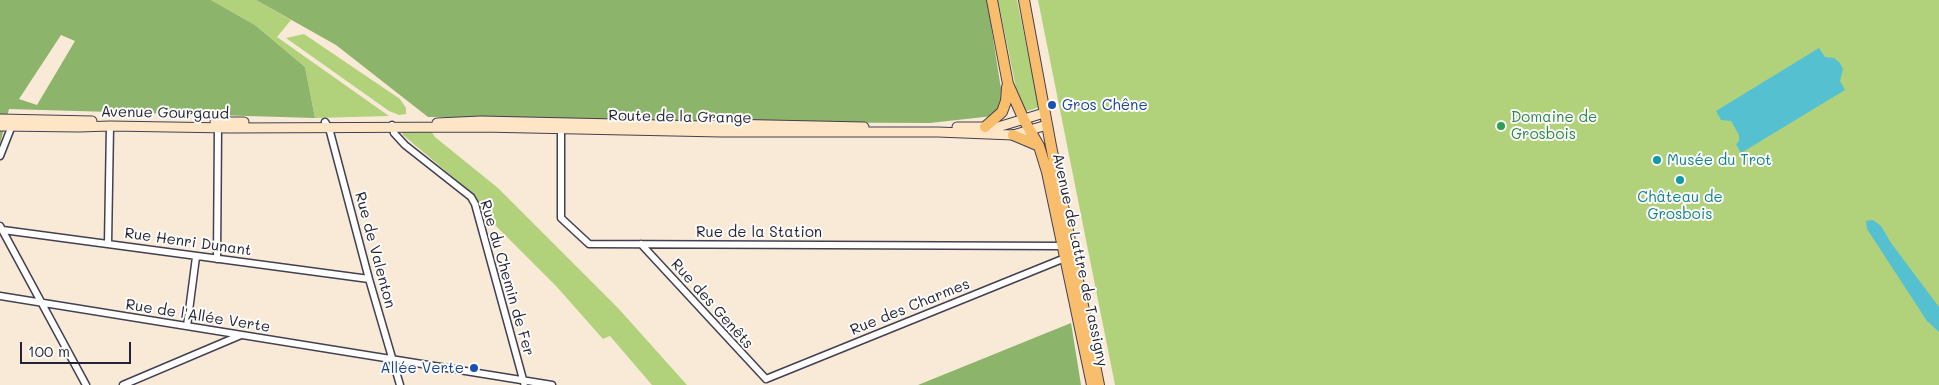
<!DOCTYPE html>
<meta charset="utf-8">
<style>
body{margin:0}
#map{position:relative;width:1939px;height:385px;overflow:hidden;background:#f8ead7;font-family:Mali,sans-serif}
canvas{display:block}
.scale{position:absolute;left:20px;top:342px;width:111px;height:22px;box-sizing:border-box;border:2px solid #22223b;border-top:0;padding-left:6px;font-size:15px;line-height:18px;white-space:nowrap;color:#22223b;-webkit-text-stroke:4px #fdfcf7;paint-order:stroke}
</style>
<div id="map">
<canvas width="1939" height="385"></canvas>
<div class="scale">100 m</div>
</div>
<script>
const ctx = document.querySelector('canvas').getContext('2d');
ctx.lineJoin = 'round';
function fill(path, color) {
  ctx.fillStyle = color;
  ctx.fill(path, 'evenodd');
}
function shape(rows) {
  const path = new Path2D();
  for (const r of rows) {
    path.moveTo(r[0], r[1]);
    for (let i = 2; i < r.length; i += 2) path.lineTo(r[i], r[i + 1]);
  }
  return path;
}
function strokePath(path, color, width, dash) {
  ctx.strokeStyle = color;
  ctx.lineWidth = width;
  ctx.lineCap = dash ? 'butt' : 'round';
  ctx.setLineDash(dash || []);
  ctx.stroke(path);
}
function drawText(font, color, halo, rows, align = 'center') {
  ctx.font = font + ' Mali,sans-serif';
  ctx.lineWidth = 4;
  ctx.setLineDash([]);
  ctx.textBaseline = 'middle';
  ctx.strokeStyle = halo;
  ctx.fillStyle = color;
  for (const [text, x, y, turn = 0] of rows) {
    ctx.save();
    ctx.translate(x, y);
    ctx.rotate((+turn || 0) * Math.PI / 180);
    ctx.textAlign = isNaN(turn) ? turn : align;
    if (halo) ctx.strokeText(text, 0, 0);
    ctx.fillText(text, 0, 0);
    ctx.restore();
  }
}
fill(shape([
 [211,0,256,0,291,20,277,37,389,116,315,118,305,67,255,25],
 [998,0,1017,0,1039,107,1031,110,1026,111,1017,93],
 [1038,0,1939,0,1939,385,1115,385],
 [304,34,400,99,406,108,406,114,399,115,389,111,286,38],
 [402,130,430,130,435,137,498,188,618,308,687,385,652,385,610,336,603,339,556,286,481,211,473,194,403,135]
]), '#b1d27a');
fill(shape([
 [0,0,211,0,255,25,305,67,315,118,9,109,0,144],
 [61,35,75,41,37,105,19,99],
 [256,0,987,0,1001,89,1000,107,993,116,930,123,515,121,480,117,428,117,336,45],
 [1071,323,1081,385,918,385]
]), '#8cb46a');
fill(shape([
 [1819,48,1825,57,1834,58,1840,63,1843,69,1840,81,1845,90,1741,153,1736,144,1739,141,1739,135,1731,121,1721,120,1716,111],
 [1873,220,1881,226,1891,243,1939,307,1939,332,1927,321,1867,229,1866,221]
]), '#55c0d0');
const street = shape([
 [325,122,329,128,369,279,400,385],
 [392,125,394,133,405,145,471,197,475,204,524,383],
 [561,125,561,218,589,244,1062,246],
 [0,156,13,123],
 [0,226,86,385],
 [3,230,369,279],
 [108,244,110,126],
 [641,244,766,379],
 [217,259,218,128],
 [0,296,552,385],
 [187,326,196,257],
 [766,379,1065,258],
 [123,385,241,335]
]);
const secondary = shape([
 [0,119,92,121],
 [215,122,244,122],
 [437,123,481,121,705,126,722,124,864,127],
 [0,126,79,127,110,126,229,128,481,127,721,132,938,132,1013,135,1047,125],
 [957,127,998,127,1044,113]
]);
const primary = shape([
 [992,0,1008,84,1024,120,1039,146,1047,172,1092,385],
 [1024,0,1051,146,1099,385],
 [985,127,1002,112,1006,101,1007,87],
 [1013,135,1039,146]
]);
strokePath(street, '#424052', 9);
strokePath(secondary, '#424052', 11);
strokePath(primary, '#424052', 12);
strokePath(street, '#fff', 6);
strokePath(secondary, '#fde5c5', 9);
strokePath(primary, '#f9be6d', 10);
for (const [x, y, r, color] of [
 [1052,105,5,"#1a4fb4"],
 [1501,126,5,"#2e9e5b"],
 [1657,160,5,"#0f9aa8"],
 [1680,180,5,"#0f9aa8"],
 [474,368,5,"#1a4fb4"]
]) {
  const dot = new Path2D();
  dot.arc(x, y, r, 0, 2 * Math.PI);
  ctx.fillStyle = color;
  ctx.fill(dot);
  strokePath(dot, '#fdfcf7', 2);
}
drawText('15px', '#164399', '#fdfcf7', [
 ["Gros Chêne",1062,105],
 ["Allée Verte",464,368,"right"]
], 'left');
drawText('15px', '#22223b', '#fdfcf7', [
 ["Avenue Gourgaud",165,113,1],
 ["Route de la Grange",680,117,1],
 ["Rue de la Station",759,232],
 ["Rue Henri Dunant",188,242,8],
 ["Rue de Valenton",375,250,75],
 ["Avenue de Lattre de Tassigny",1080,260,78],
 ["Rue du Chemin de Fer",507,278,74],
 ["Rue des Genêts",712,304,48],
 ["Rue des Charmes",910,307,-22],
 ["Rue de l'Allée Verte",198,316,9]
]);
drawText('15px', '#27864d', '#fdfcf7', [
 ["Domaine de",1511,117],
 ["Grosbois",1511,134]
], 'left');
drawText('15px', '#0d838f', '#fdfcf7', [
 ["Musée du Trot",1667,160],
 ["Château de",1680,197,"center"],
 ["Grosbois",1680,214,"center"]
], 'left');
</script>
